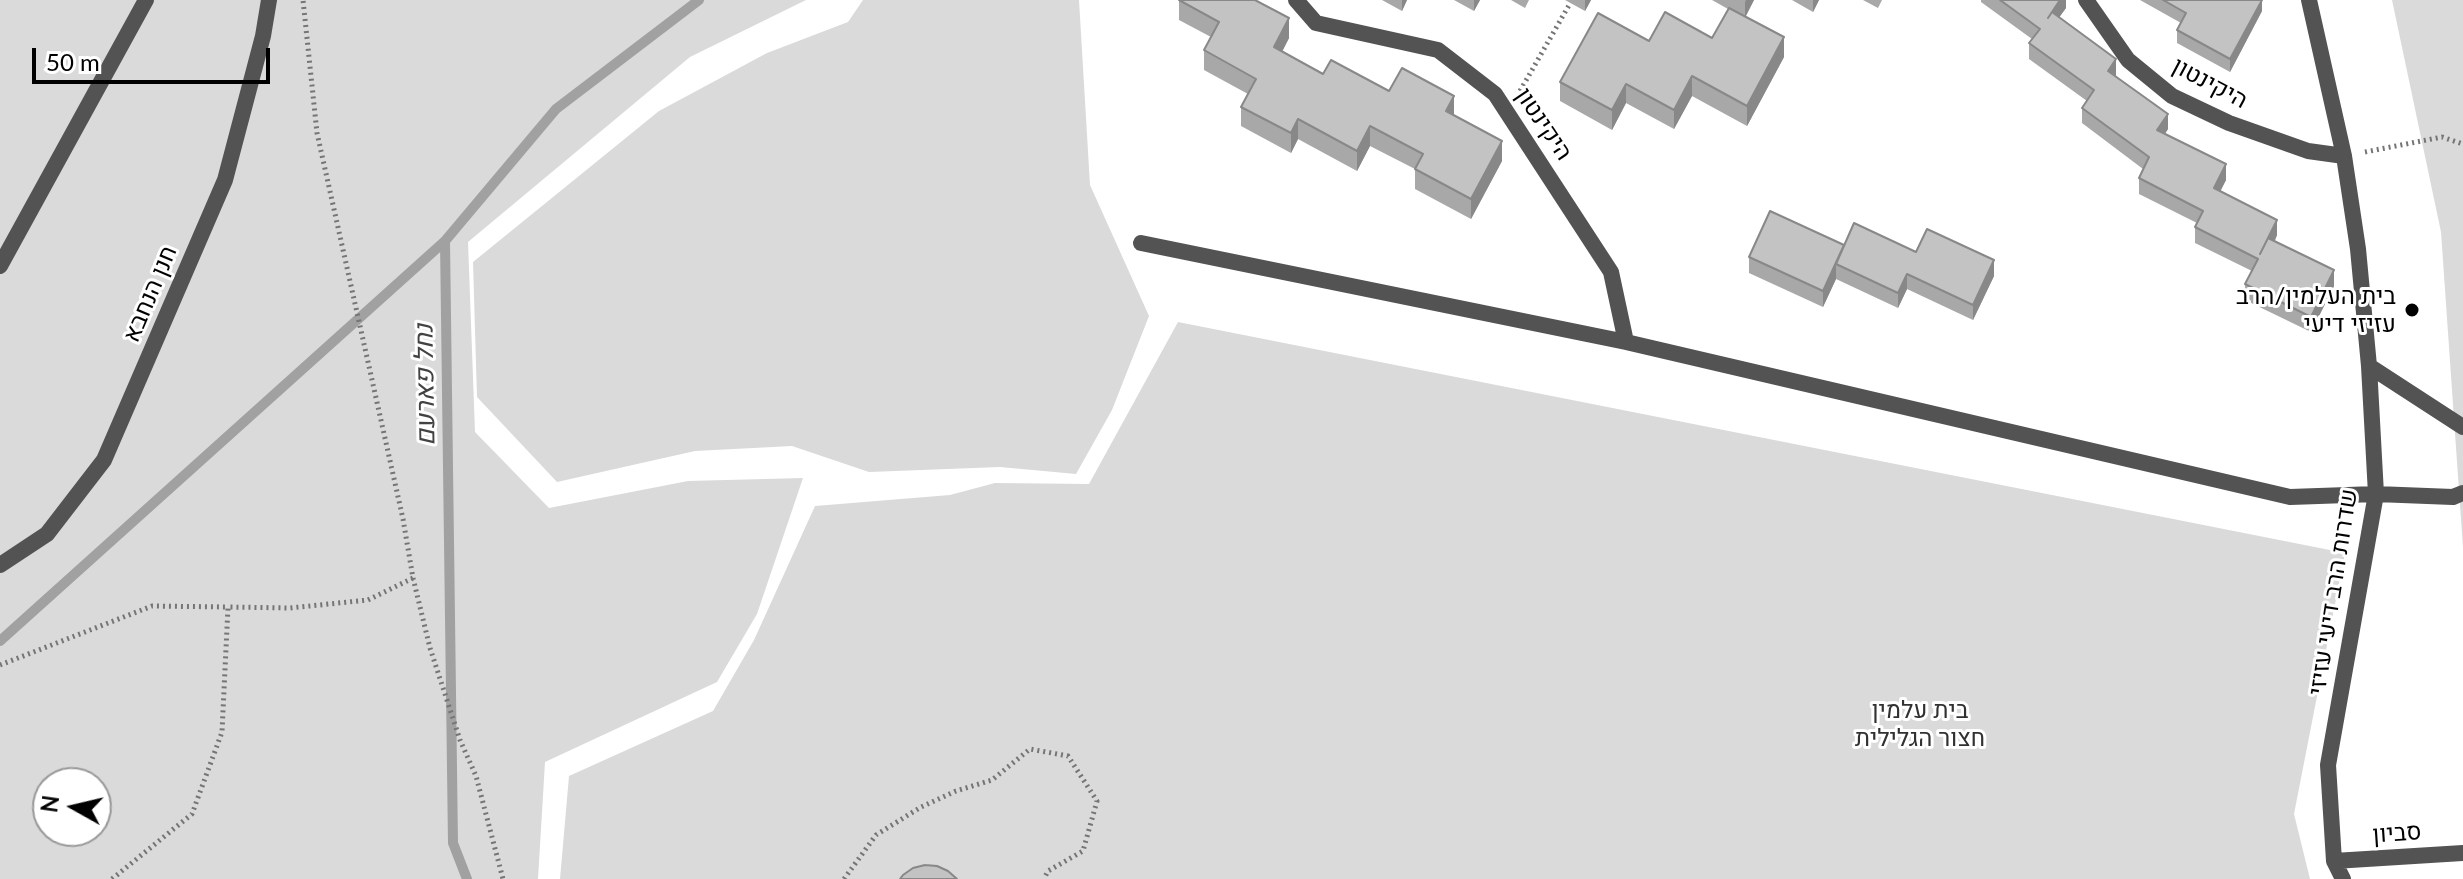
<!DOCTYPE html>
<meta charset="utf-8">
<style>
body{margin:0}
#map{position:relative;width:2463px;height:879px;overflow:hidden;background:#fff;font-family:Lato,sans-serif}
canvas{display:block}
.north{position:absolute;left:32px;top:767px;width:80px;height:80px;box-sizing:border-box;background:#fff;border:2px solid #999;border-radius:50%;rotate:278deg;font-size:22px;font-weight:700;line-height:32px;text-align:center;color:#000}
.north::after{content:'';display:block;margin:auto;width:28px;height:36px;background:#000;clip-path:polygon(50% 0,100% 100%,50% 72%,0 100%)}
.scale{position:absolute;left:32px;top:48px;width:238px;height:36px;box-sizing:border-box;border:4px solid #000;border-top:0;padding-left:10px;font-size:24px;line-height:28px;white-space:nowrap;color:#000;-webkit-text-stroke:6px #fff;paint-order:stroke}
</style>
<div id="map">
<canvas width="2463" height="879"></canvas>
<div class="north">N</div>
<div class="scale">50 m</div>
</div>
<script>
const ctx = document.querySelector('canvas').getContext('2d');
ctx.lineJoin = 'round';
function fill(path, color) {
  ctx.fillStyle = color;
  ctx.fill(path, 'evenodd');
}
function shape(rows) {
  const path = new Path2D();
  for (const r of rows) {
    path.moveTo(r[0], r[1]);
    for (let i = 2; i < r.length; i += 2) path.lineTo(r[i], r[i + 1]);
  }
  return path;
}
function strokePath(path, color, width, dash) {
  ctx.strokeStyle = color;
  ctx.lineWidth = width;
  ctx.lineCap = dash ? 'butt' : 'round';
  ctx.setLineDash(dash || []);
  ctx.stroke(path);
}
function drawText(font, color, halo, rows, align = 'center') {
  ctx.font = font + ' Lato,Heebo,sans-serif';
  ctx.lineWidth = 6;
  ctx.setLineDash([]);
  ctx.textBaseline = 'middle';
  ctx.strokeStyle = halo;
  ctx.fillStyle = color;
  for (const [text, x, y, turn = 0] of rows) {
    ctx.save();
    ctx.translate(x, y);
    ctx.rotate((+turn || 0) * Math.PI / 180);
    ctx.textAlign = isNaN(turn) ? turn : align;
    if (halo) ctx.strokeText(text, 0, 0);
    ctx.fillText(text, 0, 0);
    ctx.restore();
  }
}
fill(shape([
 [0,0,806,0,690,57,468,242,475,432,549,508,688,481,803,478,757,614,717,682,545,762,538,879,0,879],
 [48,783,96,783,96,831,48,831],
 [863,0,1079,0,1090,185,1149,316,1112,410,1076,474,1000,467,869,472,792,446,695,451,557,482,477,397,473,262,659,111,767,53,848,22],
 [2392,0,2463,0,2463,548,2441,232],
 [1178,322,2345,553,2294,814,2310,879,560,879,569,776,713,711,754,640,815,506,950,495,995,483,1089,484]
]), '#dadada');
strokePath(shape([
 [0,641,445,241],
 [467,879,453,843,445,241,556,109,699,0]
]), '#a1a1a1', 10);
strokePath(shape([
 [1520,91,1572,0],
 [2365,152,2442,137,2463,144],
 [413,578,430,648,460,740,476,776,503,879],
 [0,665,152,606,228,607],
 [112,879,192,814,222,732,228,607,290,608,368,600,413,578,403,519,317,133,303,0],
 [844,879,876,835,921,807,956,791,992,780,1030,749,1068,756,1097,801,1083,851,1048,871,1044,879]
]), '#757575', 5, [2, 4]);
strokePath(shape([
 [1296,0,1316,23,1438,50,1495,94,1611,272,1626,342],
 [2086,0,2128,60,2172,96,2229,123,2308,151,2344,156],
 [2309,0,2344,156,2358,249,2369,366,2376,494,2328,765,2334,861,2343,879],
 [1141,243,1626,342,2290,497,2376,494,2453,497,2463,493],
 [0,266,146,0],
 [2369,366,2463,427],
 [0,565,47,534,104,460,225,180,263,36,269,0],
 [2334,861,2463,853]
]), '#535353', 16);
fill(shape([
 [1179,0,1289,38,1282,52,1323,74,1389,91,1454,116,1502,161,1471,219,1415,189,1415,169,1370,146,1357,171,1298,139,1291,153,1241,126,1241,107,1248,94,1204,70,1204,50,1211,37,1179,20],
 [1382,0,1407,0,1402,11],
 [1454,0,1480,0,1474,11],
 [1511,0,1529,0,1525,8],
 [1565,0,1591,0,1585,11],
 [1712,0,1754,0,1745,16,1784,57,1747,126,1692,96,1674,129,1626,103,1612,130,1560,101,1560,82,1649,41,1712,38,1728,9],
 [1792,0,1819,0,1813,12],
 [1863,0,1882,0,1878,8],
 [1981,0,2066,0,2066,8,2059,17,2168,129,2165,134,2226,180,2220,191,2277,235,2275,241,2334,286,2311,332,2245,300,2245,284,2252,271,2195,243,2195,227,2197,223,2139,194,2139,178,2143,169,2082,123,2082,108,2087,101,2029,59,2029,43,2032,39,1981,2],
 [2140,0,2262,0,2262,11,2230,72,2177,43,2177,30,2181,23],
 [1844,245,1916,252,1994,276,1973,320,1907,289,1898,308,1836,279,1823,307,1749,273,1749,257]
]), '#a8a8a8');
fill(shape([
 [1402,0,1407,0,1402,11],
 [1474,0,1480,0,1474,11],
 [1585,0,1591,0,1585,11],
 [1746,0,1754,0,1745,18,1745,2],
 [1813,0,1819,0,1813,12],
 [2060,0,2066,0,2066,8,2048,33,2048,18],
 [2262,0,2262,11,2230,72,2230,59],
 [1289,18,1289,38,1274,67,1274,47],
 [1784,37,1784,57,1747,126,1747,106],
 [2116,59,2116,75,2108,86,2108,71],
 [1692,76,1692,96,1674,129,1674,110],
 [1626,84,1626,103,1612,130,1612,110],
 [1454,96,1454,116,1446,111],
 [2168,114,2168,129,2157,145,2157,130],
 [1298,119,1298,139,1291,153,1291,133],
 [1370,126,1370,146,1357,171,1357,151],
 [1502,141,1502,161,1471,219,1471,199],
 [2226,164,2226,180,2214,204,2214,188],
 [2277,220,2277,235,2260,270,2260,254],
 [1994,260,1994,276,1973,320,1973,305],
 [1836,264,1836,279,1823,307,1823,291],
 [2334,270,2334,286,2311,332,2311,317],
 [1907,274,1907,289,1898,308,1898,293]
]), '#888');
const building = shape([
 [1179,0,1255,0,1289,18,1274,47,1323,74,1331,60,1389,91,1402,68,1454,96,1446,111,1502,141,1471,199,1415,169,1423,154,1370,126,1357,151,1298,119,1291,133,1241,107,1256,79,1204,50,1219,22,1179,0],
 [2000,0,2060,0,2048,18,2052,12,2116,59,2108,71,2168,114,2157,130,2226,164,2214,188,2277,220,2260,254,2268,238,2334,270,2311,317,2245,284,2258,259,2195,227,2203,211,2139,178,2149,157,2082,108,2094,90,2029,43,2040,29,2000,0],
 [2163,0,2262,0,2230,59,2177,30,2186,13,2163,0],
 [1729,8,1784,37,1747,106,1692,76,1674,110,1626,84,1612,110,1560,82,1598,13,1649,41,1665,12,1712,38,1729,8],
 [1770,211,1844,245,1823,291,1749,257,1770,211],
 [1854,223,1916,252,1927,229,1994,260,1973,305,1907,274,1898,293,1836,264,1854,223],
 [925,865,937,866,948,871,957,879,900,879,903,875,913,868,925,865]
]);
fill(building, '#c3c3c3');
strokePath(building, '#888', 2);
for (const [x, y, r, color] of [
 [2412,310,8,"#000"]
]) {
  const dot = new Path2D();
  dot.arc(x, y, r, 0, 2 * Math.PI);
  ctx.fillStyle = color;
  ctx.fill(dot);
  strokePath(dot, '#fff', 3);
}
drawText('24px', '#000', '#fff', [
 ["היקינטון",2210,83,28],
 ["היקינטון",1544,124,56],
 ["חנן הנחבא",150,294,-67],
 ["שדרות הרב דיעי עזיזי",2333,592,-81],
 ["סביון",2397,833,-4]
]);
drawText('24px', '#000', '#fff', [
 ["בית העלמין/הרב",2396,296],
 ["עזיזי דיעי",2396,324]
], 'right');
drawText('24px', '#313131', '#fff', [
 ["בית עלמין",1920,710],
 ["חצור הגלילית",1920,738]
]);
drawText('italic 26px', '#424242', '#fff', [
 ["נחל פארעם",425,385,-91]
]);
</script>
